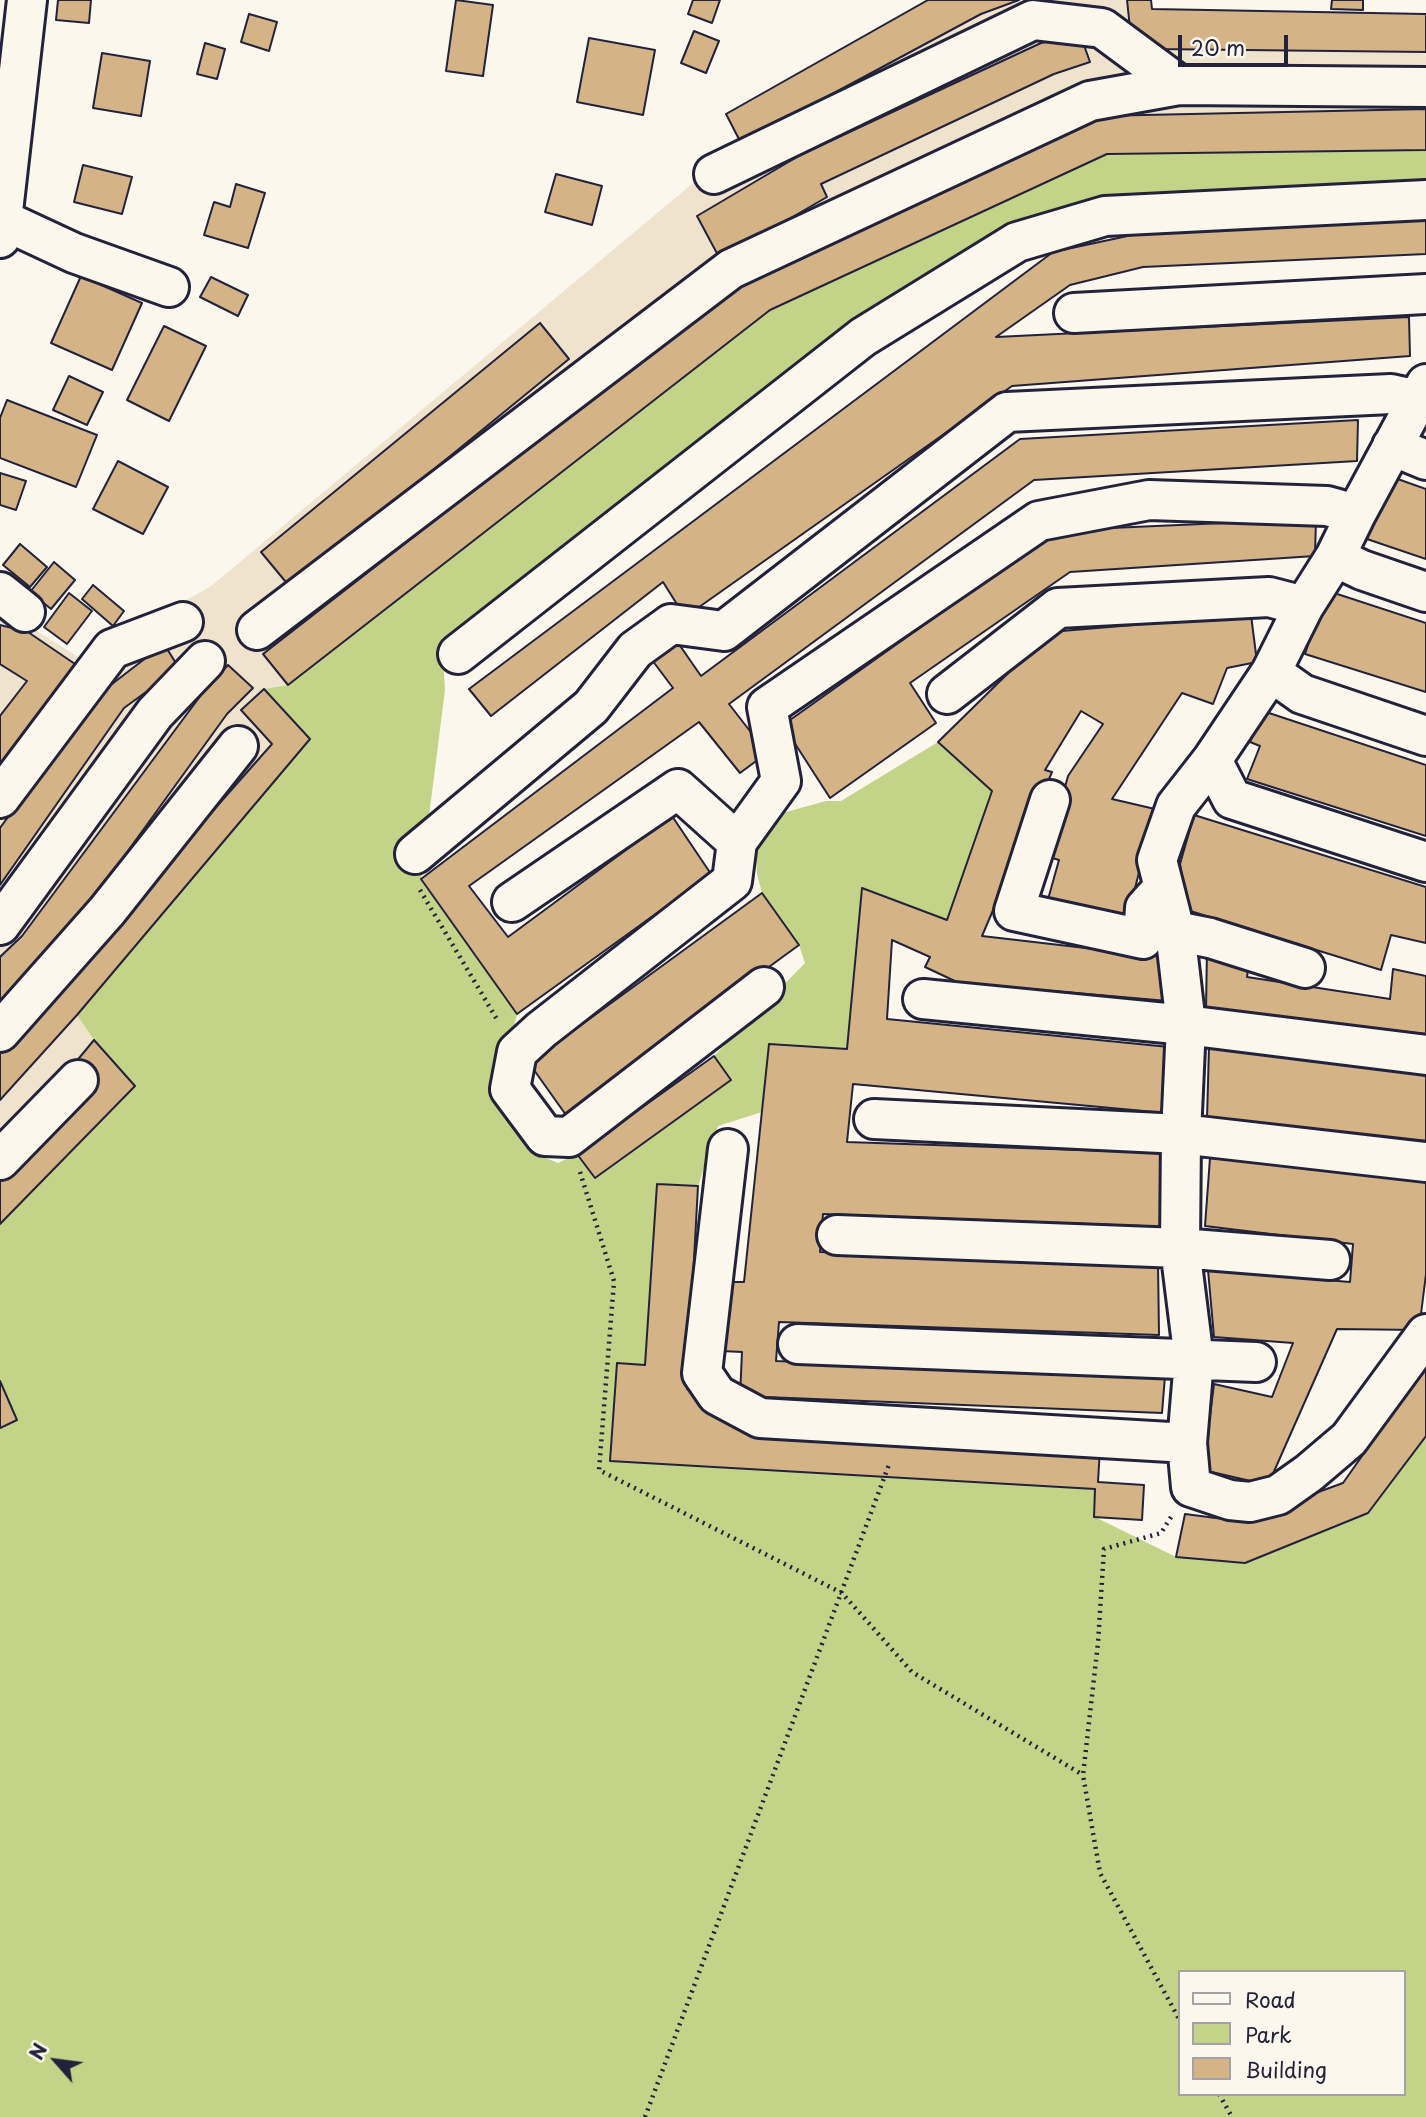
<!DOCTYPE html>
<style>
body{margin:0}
#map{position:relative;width:1426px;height:2117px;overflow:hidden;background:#fbf7ec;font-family:"Playpen Sans",sans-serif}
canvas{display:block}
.legend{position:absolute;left:1178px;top:1970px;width:228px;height:126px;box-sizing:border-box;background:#fbf7ec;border:2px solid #a4a2a5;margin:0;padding:9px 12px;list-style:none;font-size:21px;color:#22223b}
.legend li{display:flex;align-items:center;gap:14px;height:35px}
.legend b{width:35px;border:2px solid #a4a2a5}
.north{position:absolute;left:21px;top:2026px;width:70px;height:70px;-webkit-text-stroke:5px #fbf7ec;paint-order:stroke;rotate:298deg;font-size:19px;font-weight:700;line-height:28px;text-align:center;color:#22223b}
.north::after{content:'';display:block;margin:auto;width:24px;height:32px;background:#22223b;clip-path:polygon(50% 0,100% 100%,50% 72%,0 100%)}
.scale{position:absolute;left:1178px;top:35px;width:110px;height:32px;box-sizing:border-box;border:4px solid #22223b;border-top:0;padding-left:9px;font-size:21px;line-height:24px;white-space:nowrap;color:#22223b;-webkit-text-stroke:5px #fbf7ec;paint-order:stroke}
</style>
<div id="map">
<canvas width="1426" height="2117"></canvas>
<ul class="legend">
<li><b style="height:9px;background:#fbf7ec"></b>Road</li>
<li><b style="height:19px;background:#c3d387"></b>Park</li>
<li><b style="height:19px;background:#d4b387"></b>Building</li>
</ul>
<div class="north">N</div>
<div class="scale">20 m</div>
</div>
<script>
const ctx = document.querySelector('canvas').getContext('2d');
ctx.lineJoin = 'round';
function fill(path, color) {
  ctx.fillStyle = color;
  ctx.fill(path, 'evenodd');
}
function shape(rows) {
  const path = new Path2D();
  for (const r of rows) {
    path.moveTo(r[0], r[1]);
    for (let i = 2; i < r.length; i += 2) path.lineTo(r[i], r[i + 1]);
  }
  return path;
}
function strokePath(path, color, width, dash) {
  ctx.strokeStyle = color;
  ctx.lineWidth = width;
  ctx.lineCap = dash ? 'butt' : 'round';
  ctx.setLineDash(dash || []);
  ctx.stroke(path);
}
fill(shape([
 [928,0,1151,0,1152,9,1426,14,1426,150,1107,154,288,685,265,689,310,739,77,1015,94,1040,135,1086,0,1224,0,618,26,624,80,658,210,587,741,143,726,114]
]), '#efe3ce');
fill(shape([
 [1426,150,1426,189,1011,230,442,645,445,690,421,879,517,1014,498,1093,531,1152,558,1163,577,1154,595,1178,731,1080,714,1056,805,963,799,945,762,893,757,874,756,851,763,831,779,814,826,801,841,801,938,742,992,791,947,920,862,888,847,1049,770,1045,762,1112,718,1126,698,1186,657,1185,645,1365,617,1363,610,1461,1095,1489,1095,1517,1176,1557,1245,1563,1368,1513,1426,1436,1426,2117,0,2117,0,1428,17,1420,0,1381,0,1224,94,1040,77,1015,310,739,264,689,288,685,770,310,1107,154],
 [1179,1972,1403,1972,1403,2094,1179,2094]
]), '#c3d387');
const building = shape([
 [58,0,91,0,89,23,56,20,58,0],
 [456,0,493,5,483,76,446,71,456,0],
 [693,0,720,0,712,23,688,14,693,0],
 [928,0,1019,0,981,14,741,143,726,114,928,0],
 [1127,0,1151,0,1152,9,1426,14,1426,52,1153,49,1130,28,1127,0],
 [1332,0,1363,0,1363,10,1331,9,1332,0],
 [249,14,277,22,269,51,241,42,249,14],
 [694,31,719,41,706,73,681,63,694,31],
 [1080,34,1090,62,1054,74,821,184,827,197,720,259,697,216,802,154,1041,43,1080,34],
 [589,38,655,50,643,115,577,102,589,38],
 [205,43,225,49,217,79,197,74,205,43],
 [102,53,150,61,141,116,93,108,102,53],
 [1426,109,1426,150,1107,154,770,310,288,685,263,654,741,282,1097,116,1426,109],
 [83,165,132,177,122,214,74,202,83,165],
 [556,174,602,186,592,225,545,212,556,174],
 [236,184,265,193,248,248,204,235,214,202,230,207,236,184],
 [1426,220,1426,254,1143,267,1070,285,996,337,1409,317,1410,356,1012,386,685,617,663,582,491,716,469,689,1053,252,1132,235,1426,220],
 [81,276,142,303,112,370,51,343,81,276],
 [211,277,248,295,238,316,200,297,211,277],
 [540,323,569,359,290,587,261,552,540,323],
 [164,326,206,346,169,421,127,400,164,326],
 [69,376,103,392,87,425,53,410,69,376],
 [7,400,97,435,76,487,0,458,0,418,7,400],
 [1358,420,1357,461,1034,480,729,704,767,753,740,773,699,722,469,886,508,937,672,816,711,874,517,1014,421,879,673,688,649,656,674,637,701,676,1020,439,1358,420],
 [118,461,168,487,143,534,93,509,118,461],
 [0,473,26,481,16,510,0,505,0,473],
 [1392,477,1426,489,1426,559,1364,538,1392,477],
 [1316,519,1315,556,1070,572,910,683,936,723,830,798,783,725,1032,548,1065,530,1316,519],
 [20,544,47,567,30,587,3,565,20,544],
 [54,562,75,580,51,609,30,592,54,562],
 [93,585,124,611,113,626,82,599,93,585],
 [1325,590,1426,623,1426,692,1305,654,1325,590],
 [69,593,92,611,67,644,44,627,69,593],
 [1251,615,1257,662,1227,668,1213,704,1182,693,1112,799,1155,809,1126,924,1045,910,1059,860,1046,856,1068,776,1103,724,1081,711,1045,770,1052,772,982,936,1172,958,1168,1001,959,983,925,967,930,957,892,940,887,1019,1169,1047,1165,1113,853,1084,847,1142,1168,1153,1168,1227,823,1214,820,1252,1158,1263,1159,1335,779,1322,776,1361,1165,1376,1162,1413,740,1396,742,1352,722,1351,725,1282,744,1282,769,1044,847,1049,862,888,947,920,992,791,938,742,1050,632,1251,615],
 [0,625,28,632,75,664,66,690,0,778,0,716,27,681,0,664,0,625],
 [164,644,179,668,124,708,0,885,0,828,99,694,164,644],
 [228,665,253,688,227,714,49,960,0,1008,0,957,22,936,204,691,228,665],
 [264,689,310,739,77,1015,0,1100,0,1051,272,744,241,710,264,689],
 [1263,711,1426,765,1426,836,1247,779,1260,746,1250,742,1263,711],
 [1194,815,1426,887,1426,943,1391,935,1381,970,1187,910,1180,864,1194,815],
 [762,893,799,945,566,1115,529,1063,762,893],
 [1207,948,1250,955,1247,977,1390,999,1393,969,1426,976,1426,1034,1206,1010,1207,948],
 [94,1040,135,1086,0,1224,0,1176,75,1063,94,1040],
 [1209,1047,1426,1073,1426,1142,1207,1119,1209,1047],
 [714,1056,731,1080,595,1178,577,1154,714,1056],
 [1210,1158,1426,1179,1426,1274,1419,1330,1337,1329,1268,1485,1203,1470,1214,1384,1272,1397,1293,1343,1214,1337,1208,1270,1350,1282,1353,1244,1205,1226,1210,1158],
 [657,1184,698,1186,687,1389,747,1429,1100,1448,1098,1482,1144,1485,1142,1520,1094,1517,1095,1489,610,1461,617,1363,645,1365,657,1184],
 [1426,1365,1426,1436,1368,1513,1245,1563,1176,1557,1185,1514,1239,1521,1343,1483,1426,1365],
 [0,1381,17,1420,0,1428,0,1381]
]);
fill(building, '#d4b387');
strokePath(building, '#22223b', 2);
const minor = shape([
 [714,174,1033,20,1102,28,1179,85],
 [3,220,74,253,169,287],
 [0,238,27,0],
 [1074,313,1426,294],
 [1392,446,1426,460],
 [1335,557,1362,570,1426,592],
 [0,592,25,612],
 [257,630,731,269,1090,101,1179,85,1426,87],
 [458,654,863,337,1017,242,1105,216,1426,200],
 [1271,672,1302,694,1426,736],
 [947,694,1058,608,1269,597,1304,606],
 [1212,760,1232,799,1426,862],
 [0,798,112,649,183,622],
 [1050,800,1014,911,1143,939,1145,908,1163,888],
 [737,842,732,881,541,1030,517,1052,510,1089,545,1136,569,1137,764,987],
 [415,854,591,707,635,650,671,624,724,631,1007,412,1391,394,1418,400],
 [512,902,678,789,737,842,781,781,767,707,1039,521,1149,500,1327,506,1356,514],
 [0,925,155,713,205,661],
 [1175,931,1210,938,1305,968],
 [923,999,1186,1025,1426,1055],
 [0,1032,107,911,238,746],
 [874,1119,1181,1134,1426,1162],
 [728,1149,702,1373,717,1395,760,1418,1187,1443,1194,1360,1180,1248,1181,1134,1186,1025,1175,931,1157,860,1176,806,1212,760,1271,672,1304,606,1335,557,1356,514,1426,384],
 [0,1160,78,1080],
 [837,1235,1180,1248,1330,1260],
 [798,1344,1256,1362],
 [1187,1443,1191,1487,1230,1500,1250,1502,1278,1495,1309,1473,1349,1439,1426,1334]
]);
strokePath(minor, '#22223b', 44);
strokePath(shape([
 [420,890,498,1021],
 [580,1172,614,1281,599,1470,842,1593,912,1672,1083,1775],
 [1171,1517,1161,1533,1104,1549,1098,1643,1083,1775,1100,1873,1179,2019],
 [1219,2094,1232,2117],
 [645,2117,890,1462]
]), '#22223b', 4.5, [2, 5]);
strokePath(minor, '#fbf7ec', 38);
</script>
